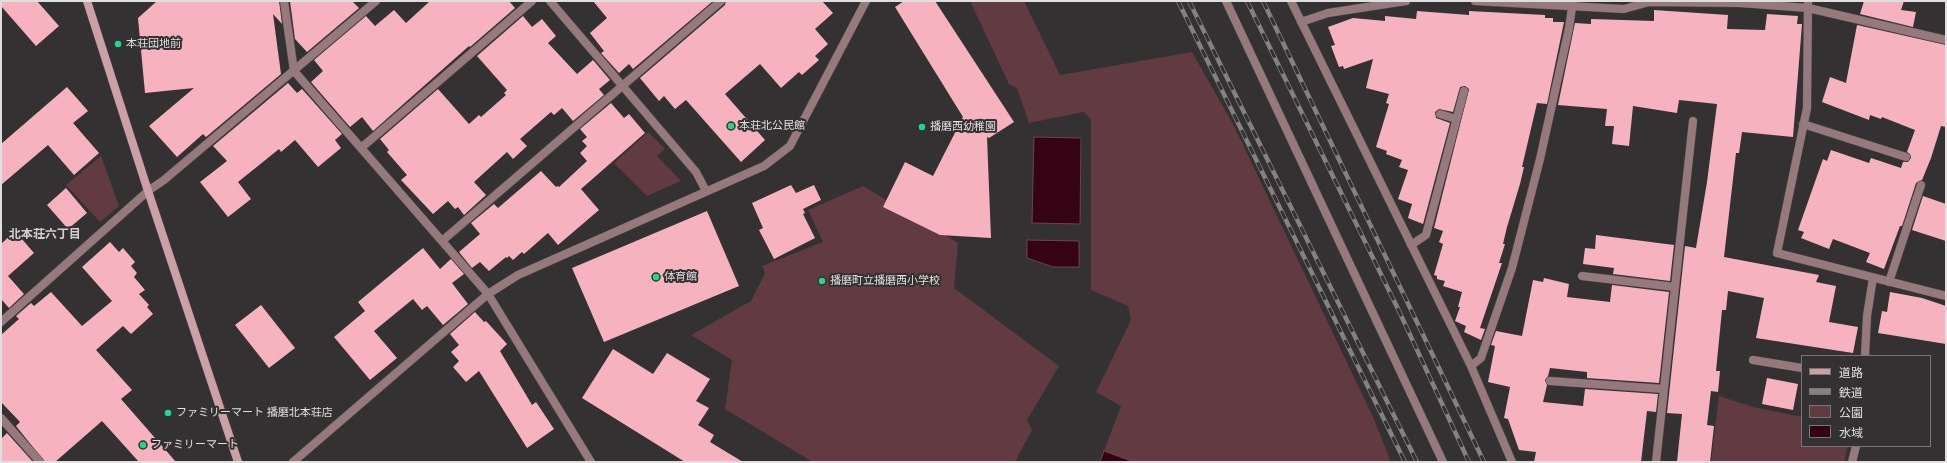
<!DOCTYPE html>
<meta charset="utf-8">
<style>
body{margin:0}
#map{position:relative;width:1947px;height:463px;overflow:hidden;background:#343132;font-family:Raleway,"Noto Sans JP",sans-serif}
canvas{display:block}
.frame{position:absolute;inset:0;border:2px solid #e0dede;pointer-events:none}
.legend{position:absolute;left:1801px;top:355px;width:130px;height:92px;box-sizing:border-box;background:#343132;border:1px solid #797677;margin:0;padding:5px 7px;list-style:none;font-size:12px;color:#e0dede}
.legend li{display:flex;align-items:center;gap:8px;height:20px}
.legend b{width:20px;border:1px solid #797677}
</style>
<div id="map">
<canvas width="1947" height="463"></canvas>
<div class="frame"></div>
<ul class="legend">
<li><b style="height:5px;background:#cda0a8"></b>道路</li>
<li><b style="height:5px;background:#848182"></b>鉄道</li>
<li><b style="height:11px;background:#623a42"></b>公園</li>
<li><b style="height:11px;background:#350314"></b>水域</li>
</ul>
</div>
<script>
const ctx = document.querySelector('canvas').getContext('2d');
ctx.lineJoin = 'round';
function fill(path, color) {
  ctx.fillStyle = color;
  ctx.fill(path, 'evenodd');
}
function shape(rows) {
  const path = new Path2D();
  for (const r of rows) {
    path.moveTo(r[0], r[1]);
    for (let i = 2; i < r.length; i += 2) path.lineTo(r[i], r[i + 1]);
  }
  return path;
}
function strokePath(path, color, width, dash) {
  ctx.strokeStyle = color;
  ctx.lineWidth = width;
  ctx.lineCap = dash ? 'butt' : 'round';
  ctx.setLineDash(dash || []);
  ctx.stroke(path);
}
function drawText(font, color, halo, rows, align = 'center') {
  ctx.font = font + ' Raleway,"Noto Sans JP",sans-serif';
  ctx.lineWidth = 4;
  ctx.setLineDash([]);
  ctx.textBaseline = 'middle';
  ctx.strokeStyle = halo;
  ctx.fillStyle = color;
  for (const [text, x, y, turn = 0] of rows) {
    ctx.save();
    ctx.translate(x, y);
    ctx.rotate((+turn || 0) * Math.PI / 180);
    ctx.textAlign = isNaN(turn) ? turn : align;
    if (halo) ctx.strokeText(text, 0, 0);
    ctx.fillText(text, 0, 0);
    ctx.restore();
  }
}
fill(shape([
 [970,1,1024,1,1060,75,1192,52,1234,126,1374,419,1391,462,1134,462,1104,451,1121,406,1096,392,1131,320,1128,306,1091,290,1091,119,1083,112,1029,123,1017,88,1009,84],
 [647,133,649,133,665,149,657,156,681,181,647,196,614,163],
 [101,156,119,206,100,222,66,185],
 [863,186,958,243,954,288,1059,366,1027,420,1032,430,1015,462,813,462,725,409,732,360,691,335,751,301,765,273,762,266,823,242,808,210],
 [1719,396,1753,407,1802,417,1802,446,1848,446,1844,462,1711,462]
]), '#623a42');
const water = shape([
 [1034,137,1081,138,1080,224,1032,223,1034,137],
 [1027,240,1079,241,1079,267,1053,267,1027,258,1027,240],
 [1104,451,1134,462,1100,462,1104,451]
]);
fill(water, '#350314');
strokePath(water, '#684551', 1);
fill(shape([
 [1,1,37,1,59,26,36,46,1,6],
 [157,1,279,1,282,24,273,14,281,74,206,137,203,134,177,157,149,126,194,88,145,93,138,18],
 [290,1,352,1,359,8,307,52,295,39],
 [430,1,509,1,515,8,470,47,469,46,373,131,362,117,350,127,311,82,323,71,314,60,366,16,375,26,394,10,406,23],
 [593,1,713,1,633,69,629,64,619,73,601,53,604,51,590,33,607,18],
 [726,1,822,1,833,13,815,29,828,44,815,56,819,60,802,75,799,72,781,88,760,64,725,94,765,140,741,162,686,100,675,109,664,96,659,101,640,78,725,5],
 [904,1,935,1,1014,122,989,138,987,137,991,238,940,235,883,207,905,162,933,176,963,117,895,7],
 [1864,1,1904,1,1901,10,1916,12,1913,27,1860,14],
 [1654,10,1728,15,1727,29,1765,30,1767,14,1798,16,1797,24,1802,24,1793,137,1742,132,1739,153,1736,153,1724,257,1819,275,1816,282,1836,286,1829,322,1858,327,1853,353,1756,338,1764,298,1728,291,1726,310,1722,310,1716,371,1720,371,1718,392,1711,391,1707,425,1714,426,1710,462,1677,462,1682,414,1667,413,1685,246,1696,248,1707,182,1717,104,1679,100,1677,113,1633,106,1629,146,1612,144,1614,126,1605,126,1607,109,1558,105,1575,23,1591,24,1591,19,1654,21],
 [1417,11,1469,15,1469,11,1545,15,1545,18,1553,18,1553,22,1564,22,1547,104,1537,103,1522,167,1524,167,1520,184,1507,227,1503,244,1505,244,1499,263,1502,263,1480,328,1485,329,1481,340,1464,332,1466,326,1455,321,1460,307,1458,307,1462,292,1443,286,1445,281,1437,279,1437,276,1434,275,1443,244,1439,242,1443,231,1434,228,1469,89,1465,86,1460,87,1453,112,1439,109,1435,112,1436,118,1450,123,1423,224,1408,218,1412,204,1398,199,1408,170,1399,167,1402,160,1386,154,1387,151,1376,147,1389,104,1386,103,1389,94,1366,88,1373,59,1344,69,1343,66,1339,67,1331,46,1335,45,1328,27,1353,18,1385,21,1385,16,1416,19],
 [523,16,532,27,542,19,556,36,548,43,577,74,593,60,610,80,599,89,604,95,573,121,562,108,554,115,551,112,520,139,527,146,513,159,507,152,474,182,486,195,464,215,458,207,455,209,448,201,433,214,401,180,407,175,387,152,389,150,380,139,438,89,469,124,479,115,481,117,506,95,504,93,507,90,477,56],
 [1857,25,1946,45,1946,127,1941,126,1931,158,1922,180,1916,183,1902,226,1900,226,1884,269,1866,262,1870,253,1833,239,1829,249,1801,238,1804,232,1798,230,1823,159,1827,161,1831,150,1869,163,1871,158,1901,168,1903,162,1908,162,1911,158,1910,154,1907,152,1915,130,1882,117,1881,119,1870,115,1869,120,1822,102,1830,77,1846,83],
 [288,83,297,93,302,89,342,134,335,140,341,148,318,167,295,140,281,152,279,149,238,182,251,199,228,217,200,182,227,161,213,146],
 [67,87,88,111,73,123,99,153,74,175,48,145,1,185,1,144],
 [611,103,624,118,629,114,645,133,581,189,599,210,558,245,548,233,524,254,522,252,513,260,509,256,507,258,506,257,489,271,480,262,472,268,459,252,480,234,471,223,494,204,498,208,541,171,556,187,558,186,559,187,587,161,580,153,587,146,582,141,587,137,580,129],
 [791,185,796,193,814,185,821,200,803,209,805,213,803,214,815,238,774,259,759,230,763,228,752,203],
 [66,188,87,213,68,229,47,205],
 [1923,196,1946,204,1946,241,1912,230],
 [707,211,739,286,604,342,572,268],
 [15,231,34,253,8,276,24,294,9,308,1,299,1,244],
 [1596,235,1674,245,1670,281,1613,274,1614,268,1583,264,1585,248,1595,249],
 [110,242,119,252,123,248,135,262,131,266,137,273,134,277,145,290,139,294,149,305,147,307,153,314,131,334,123,326,96,350,132,390,121,399,176,462,139,462,102,421,55,462,45,462,16,426,20,422,1,402,1,335,19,319,16,316,31,303,34,306,51,292,82,326,112,301,82,267],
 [423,248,440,269,451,259,464,274,452,283,468,304,443,325,427,306,422,310,413,299,374,331,397,358,370,380,334,337,365,311,358,302],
 [1544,278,1569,284,1567,297,1610,302,1612,285,1669,292,1659,383,1587,378,1587,372,1550,368,1548,376,1545,380,1547,385,1543,402,1583,406,1585,389,1658,394,1656,412,1647,411,1641,462,1534,462,1536,452,1519,450,1508,419,1504,418,1510,387,1488,382,1495,346,1491,345,1496,331,1522,336,1533,280,1543,282],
 [1890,292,1922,298,1946,306,1946,344,1878,333,1882,311,1887,312],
 [261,305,295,348,269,368,235,325],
 [475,312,484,322,486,321,507,344,500,351,532,405,536,402,554,429,527,448,479,371,466,382,453,367,459,361,451,352,459,345,450,334],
 [613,349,653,374,667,353,710,379,696,401,709,408,698,425,714,435,710,442,743,462,685,462,582,398],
 [1767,378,1798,384,1793,410,1762,404],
 [7,433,33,462,1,462,1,439]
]), '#f6b3bf');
const street = shape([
 [284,1,294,71,488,294,591,462],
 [550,1,696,172,706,191],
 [1226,1,1443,462],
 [1291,1,1471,366,1512,462],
 [1475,1,1624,9,1649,2,1740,3,1808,8,1946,40],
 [1808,1,1807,108,1777,253,1946,296],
 [1301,22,1328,13,1406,1],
 [1440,114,1456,119],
 [1803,124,1906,157],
 [361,148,532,1],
 [442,241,721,1],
 [1411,245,1426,235,1464,91],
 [1582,276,1675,287],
 [1889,282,1921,185],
 [1,322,148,191,164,180,376,1],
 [1865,356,1867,316,1873,278],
 [1753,360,1802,368],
 [1471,366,1481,358,1512,268,1540,159,1569,28,1573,1],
 [1550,381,1664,389],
 [1,418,40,462],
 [293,462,488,294,518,275,764,166,790,146,866,1],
 [1656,462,1693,121],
 [1852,462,1856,446]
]);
const secondary = shape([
 [87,1,148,191,238,462]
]);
strokePath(street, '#504d4e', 9);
strokePath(secondary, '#504d4e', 9);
strokePath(street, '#95797d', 8);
strokePath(secondary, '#cda0a8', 8);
const rail = shape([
 [1178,1,1405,462],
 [1189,1,1417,462],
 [1247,1,1399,311,1469,462],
 [1263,1,1484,462]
]);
strokePath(rail, '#848182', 4.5);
strokePath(rail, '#343132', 3, [9]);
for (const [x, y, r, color] of [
 [118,44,4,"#20d887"],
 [731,126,4,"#20d887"],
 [922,127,4,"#20d887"],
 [656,277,4,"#20d887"],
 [822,281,4,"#20d887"],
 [168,413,4,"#20d887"],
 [143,445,4,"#20d887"]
]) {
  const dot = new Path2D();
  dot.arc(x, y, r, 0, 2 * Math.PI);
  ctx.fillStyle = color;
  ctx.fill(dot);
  strokePath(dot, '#343132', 1.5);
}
drawText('11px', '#e0dede', '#343132', [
 ["本荘団地前",126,44],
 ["本荘北公民館",739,126],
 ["播磨西幼稚園",930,127],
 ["体育館",664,277],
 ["播磨町立播磨西小学校",830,281],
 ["ファミリーマート 播磨北本荘店",176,413],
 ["ファミリーマート",151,445]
], 'left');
drawText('bold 12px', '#d1cece', '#343132', [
 ["北本荘六丁目",45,234]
]);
</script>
